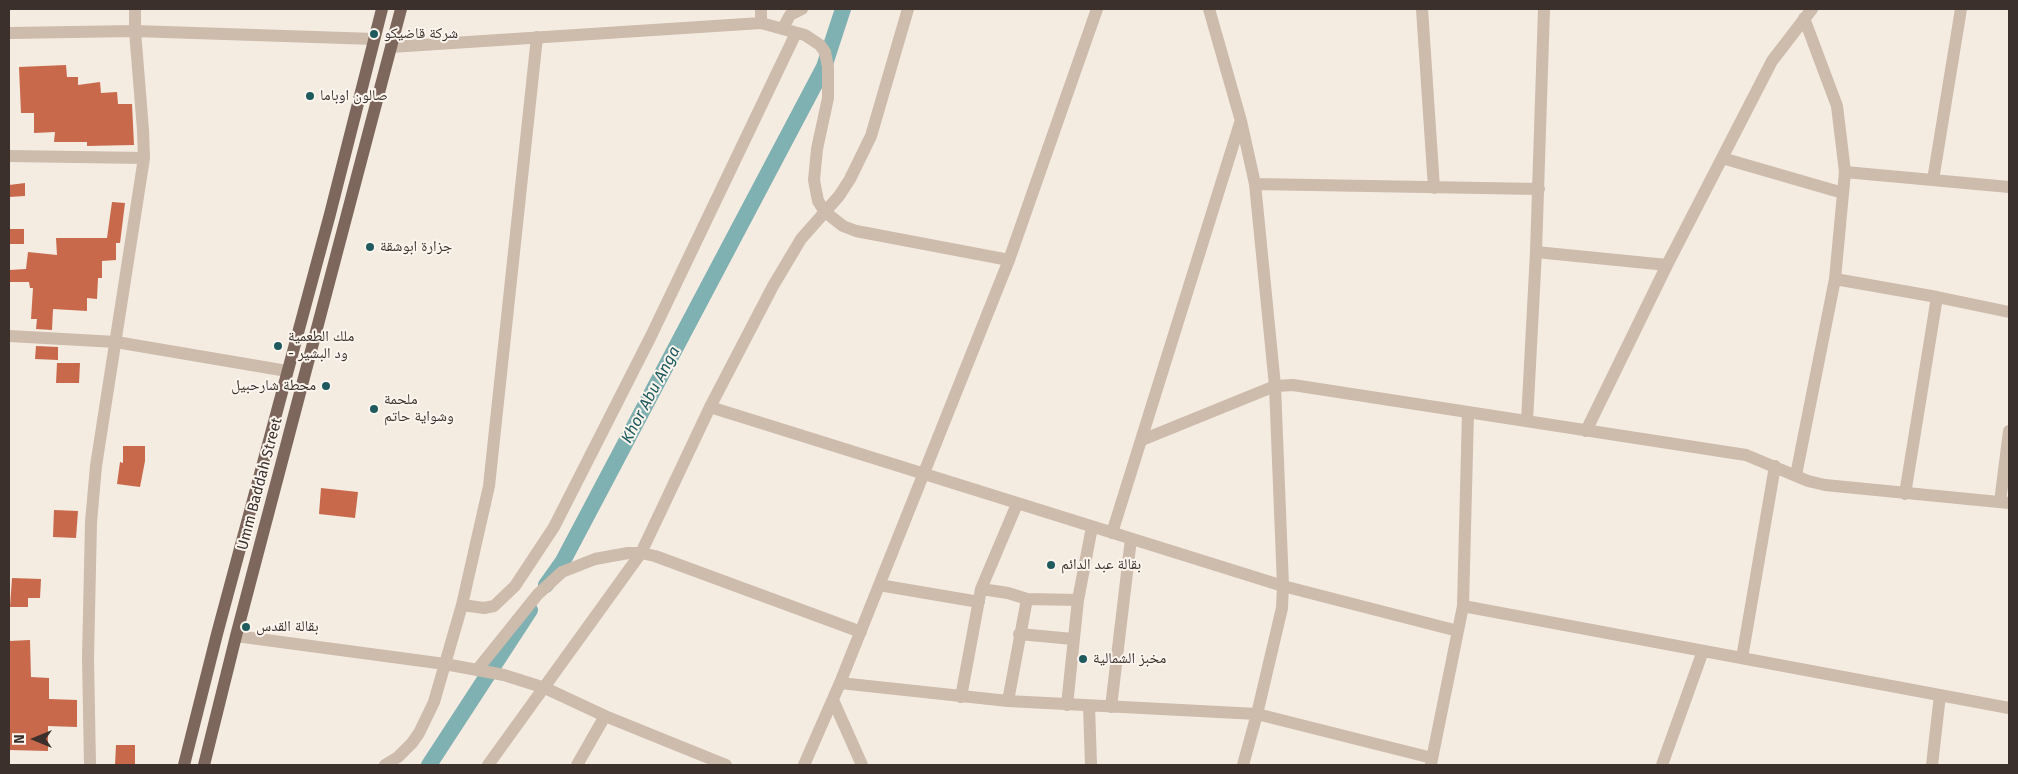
<!DOCTYPE html>
<meta charset="utf-8">
<style>
body{margin:0}
#map{position:relative;width:2018px;height:774px;overflow:hidden;background:#f4ebe1;font-family:"Fira Sans",sans-serif}
canvas{display:block}
.frame{position:absolute;inset:0;border:10px solid #3b302b;pointer-events:none}
.north{position:absolute;left:10px;top:714px;width:50px;height:50px;-webkit-text-stroke:4px #fbf5ee;paint-order:stroke;rotate:270deg;font-size:14px;font-weight:700;line-height:20px;text-align:center;color:#3b302b}
.north::after{content:'';display:block;margin:auto;width:18px;height:22px;background:#3b302b;clip-path:polygon(50% 0,100% 100%,50% 72%,0 100%)}
</style>
<div id="map">
<canvas width="2018" height="774"></canvas>
<div class="frame"></div>
<div class="north">N</div>
</div>
<script>
const ctx = document.querySelector('canvas').getContext('2d');
ctx.lineJoin = 'round';
function shape(rows) {
  const path = new Path2D();
  for (const r of rows) {
    path.moveTo(r[0], r[1]);
    for (let i = 2; i < r.length; i += 2) path.lineTo(r[i], r[i + 1]);
  }
  return path;
}
function strokePath(path, color, width, dash) {
  ctx.strokeStyle = color;
  ctx.lineWidth = width;
  ctx.lineCap = dash ? 'butt' : 'round';
  ctx.setLineDash(dash || []);
  ctx.stroke(path);
}
function fill(path, color) {
  ctx.fillStyle = color;
  ctx.fill(path, 'evenodd');
}
function drawText(font, color, halo, rows, align = 'center') {
  ctx.font = font + ' "Fira Sans","Noto Naskh Arabic",sans-serif';
  ctx.lineWidth = 4;
  ctx.setLineDash([]);
  ctx.textBaseline = 'middle';
  ctx.strokeStyle = halo;
  ctx.fillStyle = color;
  for (const [text, x, y, turn = 0] of rows) {
    ctx.save();
    ctx.translate(x, y);
    ctx.rotate((+turn || 0) * Math.PI / 180);
    ctx.textAlign = isNaN(turn) ? turn : align;
    if (halo) ctx.strokeText(text, 0, 0);
    ctx.fillText(text, 0, 0);
    ctx.restore();
  }
}
strokePath(shape([
 [546,585,563,561,824,67,843,9],
 [429,765,530,610]
]), '#7fb0b2', 16);
fill(shape([
 [66,65,67,77,78,77,78,85,100,82,101,93,117,92,118,104,132,104,134,145,87,146,87,142,54,142,55,132,34,133,34,113,21,113,19,67],
 [25,183,25,196,9,197,9,185],
 [112,202,125,203,120,243,116,243,116,260,102,261,102,278,98,278,97,299,87,298,87,311,53,309,52,330,36,329,37,319,31,319,33,288,30,288,29,282,9,282,9,270,26,269,28,252,57,255,56,238,107,238],
 [9,229,24,229,24,244,9,244],
 [36,346,58,347,58,360,35,359],
 [57,363,80,363,79,383,56,383],
 [123,446,145,446,145,461,140,487,117,484,120,462,123,463],
 [321,488,358,492,355,518,319,514],
 [54,510,78,511,76,538,53,537],
 [12,578,41,579,40,598,28,598,28,607,10,607],
 [30,640,31,677,49,678,49,699,77,700,77,727,48,726,48,751,9,750,9,641],
 [116,745,135,745,135,765,115,765]
]), '#c8694b');
strokePath(shape([
 [1209,9,1241,121,1255,184,1275,386,1283,586,1282,608,1257,714,1243,765],
 [1422,9,1434,188],
 [1804,18,1837,106,1845,172,2009,187],
 [761,23,761,9],
 [783,28,790,15,802,9],
 [9,33,135,31,374,39],
 [391,47,761,23,805,35,820,45,825,52,828,67,828,98,817,149,814,180,818,201,825,212,843,226,856,231,1009,260],
 [9,156,144,158],
 [1722,158,1843,193],
 [1933,180,1961,9],
 [1255,184,1539,189],
 [1536,252,1667,265],
 [1835,279,1937,297,2009,312],
 [9,336,116,342,287,371],
 [710,407,1283,586,1458,631],
 [1527,421,1536,252,1544,9],
 [1586,431,1667,265,1772,61,1812,9],
 [1142,440,1275,386,1293,385,1746,455,1808,481,1825,485,2009,503],
 [1796,475,1835,279,1845,172],
 [1905,494,1937,297],
 [2000,502,2009,431],
 [1112,533,1240,123],
 [879,585,979,602],
 [981,589,1008,593,1027,599,1078,600],
 [462,605,484,608,494,606,515,586,554,527,651,336,796,33],
 [1463,606,2009,708],
 [1019,634,1073,639],
 [236,636,445,664,504,675,545,688,605,716,726,765],
 [1742,658,1775,466],
 [477,670,538,594,562,572,595,559,628,553,641,553,655,556,861,632],
 [840,683,1008,701,1257,714,1432,758],
 [961,697,981,589,1017,504],
 [833,700,862,765],
 [1008,701,1027,599],
 [1067,705,1078,600,1092,527],
 [1089,706,1091,765],
 [1111,707,1131,539],
 [1431,764,1463,606,1468,413],
 [90,765,88,658,91,522,96,466,144,158,143,130,135,31,135,9],
 [385,765,398,757,412,743,419,733,434,702,462,605,489,486,537,37],
 [488,765,641,553,710,407,773,286,801,239,839,196,850,179,871,136,908,9],
 [577,765,605,716],
 [804,765,840,683,1009,260,1097,9],
 [1662,765,1703,651],
 [1932,765,1940,695]
]), '#cdbbac', 12);
strokePath(shape([
 [184,765,217,634,330,214,382,9],
 [204,765,236,636,401,9]
]), '#7d675c', 12);
for (const [x, y, r, color] of [
 [374,34,5,"#1f5a5e"],
 [310,96,5,"#1f5a5e"],
 [370,247,5,"#1f5a5e"],
 [278,346,5,"#1f5a5e"],
 [326,386,5,"#1f5a5e"],
 [374,409,5,"#1f5a5e"],
 [1051,565,5,"#1f5a5e"],
 [246,627,5,"#1f5a5e"],
 [1083,659,5,"#1f5a5e"]
]) {
  const dot = new Path2D();
  dot.arc(x, y, r, 0, 2 * Math.PI);
  ctx.fillStyle = color;
  ctx.fill(dot);
  strokePath(dot, '#fbf5ee', 2);
}
drawText('15px', '#3b302b', '#fbf5ee', [
 ["شركة قاضيكو",384,34],
 ["صالون اوباما",320,96],
 ["جزارة ابوشقة",380,247],
 ["ملك الطعمية",288,337],
 ["- ود البشير",288,354],
 ["محطة شارحبيل",316,386,"right"],
 ["ملحمة",384,400],
 ["وشواية حاتم",384,417],
 ["بقالة عبد الدائم",1061,565],
 ["بقالة القدس",256,627],
 ["مخبز الشمالية",1093,659]
], 'left');
drawText('15px', '#3b302b', '#fbf5ee', [
 ["Umm Baddah Street",260,484,-75]
]);
drawText('italic 16px', '#1f5a5e', '#fbf5ee', [
 ["Khor Abu Anga",651,395,-62]
]);
</script>
